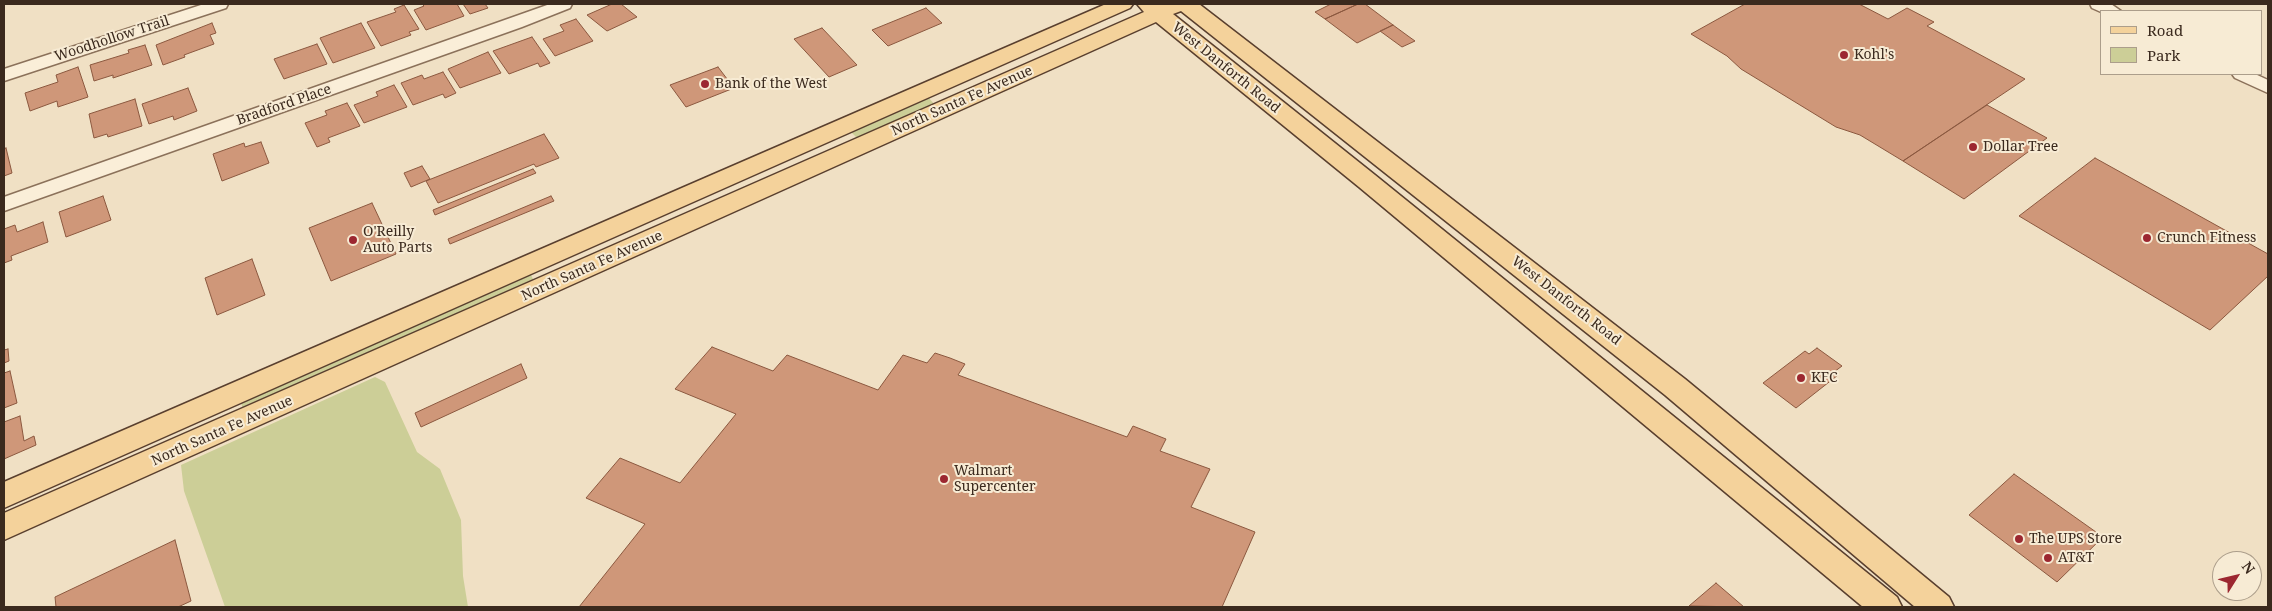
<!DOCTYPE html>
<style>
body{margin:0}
#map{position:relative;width:2272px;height:611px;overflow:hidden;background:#f0e0c4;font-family:"Noto Serif",serif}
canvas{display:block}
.frame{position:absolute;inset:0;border:5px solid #3b2a1e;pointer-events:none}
.legend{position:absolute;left:2100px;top:10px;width:162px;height:65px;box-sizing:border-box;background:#f7ebd4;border:1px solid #ac9e8b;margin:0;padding:6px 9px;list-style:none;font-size:15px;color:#3b2a1e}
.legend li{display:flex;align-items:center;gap:10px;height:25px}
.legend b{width:25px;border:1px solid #ac9e8b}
.north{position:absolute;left:2212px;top:551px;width:50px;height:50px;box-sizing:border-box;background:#f7ebd4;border:1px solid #ac9e8b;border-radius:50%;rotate:54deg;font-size:14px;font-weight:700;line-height:20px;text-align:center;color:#3b2a1e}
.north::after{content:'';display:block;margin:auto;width:18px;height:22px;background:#9c2730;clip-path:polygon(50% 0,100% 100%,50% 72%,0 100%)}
</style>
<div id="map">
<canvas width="2272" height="611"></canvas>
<div class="frame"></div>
<ul class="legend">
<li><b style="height:6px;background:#f4d29b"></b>Road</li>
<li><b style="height:14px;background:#ccce97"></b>Park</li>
</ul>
<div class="north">N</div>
</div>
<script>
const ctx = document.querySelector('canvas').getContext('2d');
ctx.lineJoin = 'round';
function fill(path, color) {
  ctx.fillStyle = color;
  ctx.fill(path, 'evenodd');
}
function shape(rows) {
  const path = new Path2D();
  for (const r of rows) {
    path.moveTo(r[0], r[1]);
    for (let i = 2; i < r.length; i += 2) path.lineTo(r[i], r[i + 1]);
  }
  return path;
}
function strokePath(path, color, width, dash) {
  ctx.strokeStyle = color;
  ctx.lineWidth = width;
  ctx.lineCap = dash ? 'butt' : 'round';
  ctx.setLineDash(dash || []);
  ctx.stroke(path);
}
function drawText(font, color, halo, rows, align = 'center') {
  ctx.font = font + ' "Noto Serif",serif';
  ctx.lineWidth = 4;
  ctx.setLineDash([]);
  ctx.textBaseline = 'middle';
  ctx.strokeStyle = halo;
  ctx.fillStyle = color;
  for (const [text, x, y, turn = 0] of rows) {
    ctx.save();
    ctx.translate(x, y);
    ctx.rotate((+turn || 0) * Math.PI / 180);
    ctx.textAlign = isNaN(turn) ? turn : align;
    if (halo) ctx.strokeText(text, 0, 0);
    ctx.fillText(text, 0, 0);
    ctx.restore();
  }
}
fill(shape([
 [928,97,935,105,858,139,850,131],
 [530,273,535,283,244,412,240,400],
 [375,377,385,382,417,452,440,469,461,520,463,576,468,607,225,607,184,491,181,465]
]), '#ccce97');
const building = shape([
 [422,4,457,4,464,16,426,30,414,10,424,6,422,4],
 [463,4,485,4,488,8,470,14,463,4],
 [612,4,621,4,637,17,607,31,587,15,612,4],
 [1331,4,1358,4,1325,19,1315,12,1331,4],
 [1358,4,1365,4,1393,25,1357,43,1325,19,1358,4],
 [1745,4,1859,4,1888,19,1907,8,1934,22,1927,26,2025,79,1903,161,1860,135,1836,127,1741,69,1727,56,1691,34,1745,4],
 [404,5,419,29,409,32,411,35,381,46,367,22,396,12,394,9,404,5],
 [926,8,942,23,888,46,872,30,926,8],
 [576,19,593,41,555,56,543,39,564,31,560,25,576,19],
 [212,23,216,33,210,35,214,44,184,55,185,57,163,65,156,45,212,23],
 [361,23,375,48,333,63,320,38,361,23],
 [1393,25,1408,36,1415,41,1402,47,1380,31,1393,25],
 [822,28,857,65,829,77,794,39,822,28],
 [532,37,550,63,540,67,538,63,509,74,493,51,532,37],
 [317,44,327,64,284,79,274,59,317,44],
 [145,45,152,65,113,78,113,75,94,81,90,65,129,53,128,50,145,45],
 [488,52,501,73,460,88,448,69,488,52],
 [78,67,88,97,58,107,57,101,30,111,25,93,58,82,56,75,78,67],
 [718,67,734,88,686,107,670,85,718,67],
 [443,72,456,93,445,98,443,94,413,105,401,83,422,75,424,79,443,72],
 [394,85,407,107,364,123,354,105,378,96,376,92,394,85],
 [188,88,197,111,174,120,173,116,149,124,142,104,188,88],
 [135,99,142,126,108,137,107,134,94,138,89,114,135,99],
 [347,103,360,126,328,138,330,142,317,147,305,123,327,115,325,111,347,103],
 [1987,105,2047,138,1964,199,1903,161,1987,105],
 [544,134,559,158,536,167,534,164,438,203,426,181,544,134],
 [261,142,269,163,222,181,213,154,244,143,245,147,261,142],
 [6,148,12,173,4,176,4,149,6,148],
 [2095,158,2268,254,2268,276,2210,330,2019,216,2095,158],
 [422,166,430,179,411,187,404,173,422,166],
 [533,169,536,173,435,215,433,210,533,169],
 [103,196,111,220,66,237,59,212,103,196],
 [551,196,554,201,450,244,448,239,551,196],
 [372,203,396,254,331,281,309,228,372,203],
 [43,222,48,242,11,256,12,260,4,263,4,229,15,225,17,232,43,222],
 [252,259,265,295,217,315,205,278,252,259],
 [712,347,773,371,787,355,878,390,903,355,927,363,935,353,950,358,965,364,958,375,1127,437,1133,426,1166,439,1160,451,1210,469,1191,507,1255,532,1222,607,579,607,645,524,586,498,620,458,680,483,736,414,675,389,712,347],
 [1817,348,1842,366,1834,372,1838,375,1796,408,1763,383,1805,351,1809,354,1817,348],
 [8,349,9,361,4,363,4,350,8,349],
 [521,364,527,378,421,427,415,413,521,364],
 [10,371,17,403,4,408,4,373,10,371],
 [20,416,24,441,34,436,36,445,4,459,4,422,20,416],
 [2014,474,2103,537,2057,582,1969,515,2014,474],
 [175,540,191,601,178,607,56,607,55,597,175,540],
 [1716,583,1744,607,1689,606,1716,583]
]);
fill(building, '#cf9779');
strokePath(building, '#8b583f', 1);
const minor = shape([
 [204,4,228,4,226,8,4,81,4,69,204,4],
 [550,4,572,4,570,8,522,27,4,211,4,197,550,4],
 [2090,4,2111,4,2121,11,2101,12,2092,8,2090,4],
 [2232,74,2255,74,2268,80,2268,93,2235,78,2232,74]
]);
const major = shape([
 [1106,4,1133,4,1130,8,4,508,4,482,1106,4],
 [1137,4,1199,4,1685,379,1949,597,1954,607,1915,607,1665,395,1181,11,1173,14,1375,175,1897,597,1902,607,1863,607,1359,187,1156,22,4,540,4,513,1144,12,1137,4]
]);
strokePath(minor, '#8b715a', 3);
strokePath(major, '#593f2e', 3);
fill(minor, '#faeed8');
fill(major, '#f4d29b');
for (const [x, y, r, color] of [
 [1844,55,5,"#9c2730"],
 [705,84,5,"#9c2730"],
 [1973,147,5,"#9c2730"],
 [2147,238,5,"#9c2730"],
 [353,240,5,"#9c2730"],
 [1801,378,5,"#9c2730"],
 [944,479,5,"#9c2730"],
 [2019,539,5,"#9c2730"],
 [2048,558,5,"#9c2730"]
]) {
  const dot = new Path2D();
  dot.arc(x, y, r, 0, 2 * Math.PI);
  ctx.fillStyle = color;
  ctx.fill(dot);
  strokePath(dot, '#f7ebd4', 2);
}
drawText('14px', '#3b2a1e', '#f7ebd4', [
 ["Woodhollow Trail",112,39,-18],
 ["West Danforth Road",1226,68,39],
 ["North Santa Fe Avenue",962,101,-24],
 ["Bradford Place",284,105,-19],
 ["North Santa Fe Avenue",592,266,-24],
 ["West Danforth Road",1566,301,38],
 ["North Santa Fe Avenue",222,431,-24]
]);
drawText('14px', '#3b2a1e', '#f7ebd4', [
 ["Kohl's",1854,55],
 ["Bank of the West",715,84],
 ["Dollar Tree",1983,147],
 ["O'Reilly",363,232],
 ["Auto Parts",363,248],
 ["Crunch Fitness",2157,238],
 ["KFC",1811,378],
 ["Walmart",954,471],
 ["Supercenter",954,487],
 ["The UPS Store",2029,539],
 ["AT&T",2058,558]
], 'left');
</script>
